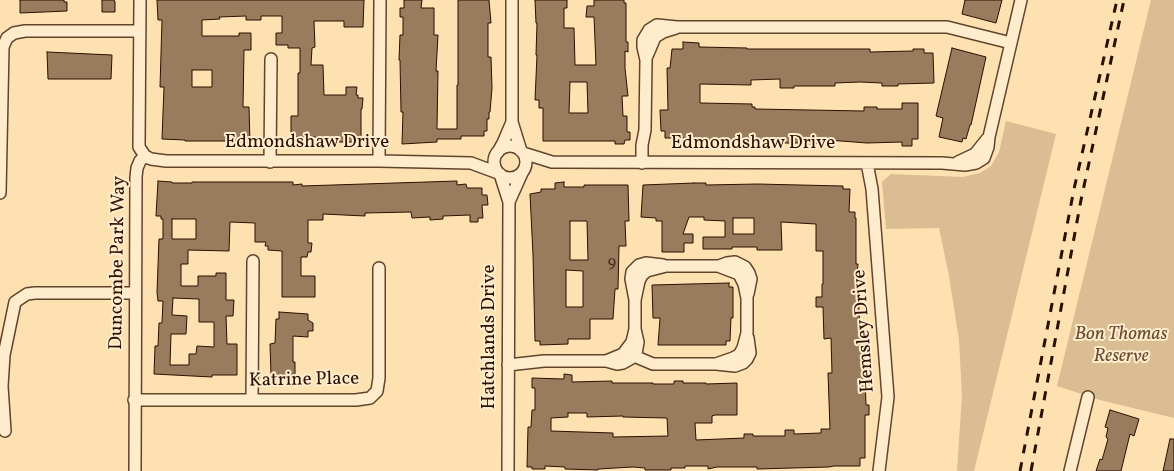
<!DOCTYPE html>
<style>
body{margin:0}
canvas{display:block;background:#fde1b1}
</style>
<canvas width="1174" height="471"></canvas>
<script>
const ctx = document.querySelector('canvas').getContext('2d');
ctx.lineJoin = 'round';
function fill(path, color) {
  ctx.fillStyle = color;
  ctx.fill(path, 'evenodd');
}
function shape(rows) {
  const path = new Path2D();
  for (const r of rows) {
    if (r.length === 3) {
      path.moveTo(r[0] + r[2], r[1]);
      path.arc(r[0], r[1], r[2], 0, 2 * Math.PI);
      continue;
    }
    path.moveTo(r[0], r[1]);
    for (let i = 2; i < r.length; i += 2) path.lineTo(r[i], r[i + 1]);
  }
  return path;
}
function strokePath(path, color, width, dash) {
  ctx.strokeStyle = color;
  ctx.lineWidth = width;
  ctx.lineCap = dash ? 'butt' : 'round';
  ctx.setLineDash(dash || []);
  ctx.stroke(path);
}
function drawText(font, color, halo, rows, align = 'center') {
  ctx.font = font + ' Vollkorn,serif';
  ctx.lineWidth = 4;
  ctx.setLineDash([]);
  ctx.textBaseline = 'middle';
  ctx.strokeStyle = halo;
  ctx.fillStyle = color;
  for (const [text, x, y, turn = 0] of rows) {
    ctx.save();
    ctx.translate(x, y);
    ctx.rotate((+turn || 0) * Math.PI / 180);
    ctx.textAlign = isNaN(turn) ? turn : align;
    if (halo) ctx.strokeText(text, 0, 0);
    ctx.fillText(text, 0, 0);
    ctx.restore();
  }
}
fill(shape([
 [1151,0,1174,0,1174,418,1100,400,1057,386],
 [1006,121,1056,134,974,471,957,471,962,395,959,340,949,276,939,228,886,229,882,182,891,174,963,177,980,173,991,166,999,152]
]), '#dabd93');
const building = shape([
 [20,0,64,0,64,2,67,2,67,11,20,13,20,0],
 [102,0,114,0,115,2,115,12,102,12,102,0],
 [157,0,364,0,363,27,344,27,344,21,314,21,315,47,312,48,311,65,323,65,324,95,346,95,346,87,357,87,356,95,358,95,358,98,363,98,362,109,361,109,361,142,316,142,316,137,291,137,291,116,298,116,298,73,300,73,300,48,288,48,288,45,276,45,276,33,282,33,282,16,261,16,261,20,246,20,246,16,219,17,220,19,202,20,202,36,239,36,239,33,251,33,251,50,244,50,243,107,249,107,250,143,240,143,240,141,185,141,185,140,162,139,164,87,160,87,162,20,158,20,157,0],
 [192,70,212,70,212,87,192,87,192,70],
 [404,0,422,0,421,8,434,8,434,35,438,35,436,71,438,71,437,129,457,129,457,85,458,85,458,0,489,0,491,23,488,23,488,57,491,57,492,88,490,112,489,112,489,119,487,119,487,131,484,131,484,136,461,136,461,139,437,139,437,142,402,144,403,112,401,112,400,60,399,60,400,35,403,35,403,17,400,17,400,8,404,8,404,0],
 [535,0,567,0,567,8,564,8,564,28,574,28,575,65,596,65,594,17,586,17,587,6,594,6,594,0,624,0,624,3,626,3,626,42,628,42,628,52,625,51,625,68,628,96,622,96,623,116,627,116,627,132,630,132,630,140,625,140,624,144,615,144,615,141,543,141,543,108,539,108,539,100,535,100,537,55,536,55,537,23,536,23,535,0],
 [570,82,587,82,588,113,569,113,570,82],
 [965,0,1002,0,996,23,962,14,965,0],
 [683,42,699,43,699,47,747,48,747,49,870,49,870,52,913,51,913,49,924,49,924,53,933,53,934,83,898,84,898,86,882,86,882,83,860,82,835,83,835,86,794,86,794,88,780,88,780,79,751,80,751,85,700,84,700,103,752,104,752,107,755,107,755,109,864,111,864,107,877,107,877,109,902,109,902,103,918,103,918,139,912,139,912,146,902,146,902,142,867,143,828,140,828,143,802,144,802,143,779,143,779,141,698,140,698,142,688,142,688,138,665,138,665,131,661,131,660,110,668,110,667,68,670,68,672,49,683,49,683,42],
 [952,48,986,57,971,125,970,125,966,139,963,138,962,142,939,137,943,118,936,116,952,48],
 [47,52,112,55,111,79,48,79,47,52],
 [158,181,172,182,172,183,192,183,192,182,293,182,293,185,302,184,302,186,457,181,457,185,466,184,467,188,482,188,482,195,487,195,488,205,482,205,483,218,478,218,478,222,470,222,470,215,443,216,443,219,430,220,430,217,412,218,411,212,365,213,365,216,323,214,323,220,308,220,308,243,312,243,311,252,308,252,307,257,301,257,301,276,315,276,315,297,282,297,282,251,268,250,268,246,265,246,266,242,255,242,255,223,230,222,229,251,188,250,188,264,181,264,181,286,198,286,198,276,216,276,216,273,226,273,226,300,234,300,233,316,226,316,227,344,237,344,237,375,212,375,212,377,154,374,155,346,158,346,159,323,162,323,163,301,158,301,157,292,159,239,163,239,163,219,161,219,161,216,156,216,158,181],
 [172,219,196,219,196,239,172,239,172,219],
 [173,298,199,299,199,322,214,322,214,347,197,346,196,354,189,354,189,365,170,365,171,334,186,334,187,316,172,315,173,298],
 [564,182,564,187,584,187,584,185,628,185,629,221,625,221,626,246,619,246,618,289,615,289,613,319,590,319,590,339,568,339,568,344,540,345,540,341,535,341,533,255,530,194,541,192,541,189,555,189,555,183,564,182],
 [570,221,587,221,588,260,570,260,570,221],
 [566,270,583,271,583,307,566,307,566,270],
 [694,183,706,183,706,185,757,184,843,186,843,189,850,189,849,212,855,212,855,218,856,218,856,264,858,264,857,275,859,275,859,315,860,321,863,321,866,405,869,405,869,415,865,415,865,458,860,458,860,466,834,466,829,467,757,469,757,467,717,467,708,469,708,466,685,466,685,468,671,468,671,470,645,470,645,468,633,467,598,469,598,470,565,469,565,467,545,466,545,469,532,469,532,467,527,467,528,427,531,427,532,410,535,410,535,388,532,388,532,378,564,379,564,374,572,375,572,382,612,381,612,383,653,383,653,384,674,384,674,381,683,381,683,383,706,383,706,384,737,383,737,415,715,415,712,416,712,423,695,423,696,440,744,438,744,434,753,434,753,436,785,436,785,430,794,430,794,434,821,433,821,429,830,429,828,373,832,373,831,338,824,339,823,307,816,307,816,297,822,297,822,284,823,284,823,251,816,251,816,224,781,222,782,250,757,250,757,247,732,247,732,249,703,249,703,237,725,237,725,221,704,220,704,217,689,217,683,234,693,234,693,243,684,243,684,252,662,252,662,221,656,221,656,218,641,217,643,185,694,183],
 [733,218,754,218,754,234,733,234,733,218],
 [568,413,587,413,587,417,623,416,623,417,667,418,668,436,613,437,613,433,551,431,551,418,568,417,568,413],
 [729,283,729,287,733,287,733,318,731,318,730,341,726,341,726,345,658,345,660,318,653,318,652,285,729,283],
 [279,312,308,314,308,320,313,323,313,331,308,331,308,337,293,336,293,362,295,362,295,374,274,376,274,374,271,374,270,344,275,343,276,319,279,319,279,312],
 [1110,410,1139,419,1134,436,1130,434,1121,471,1096,471,1100,459,1102,460,1108,439,1106,437,1108,428,1105,427,1110,410],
 [1170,439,1174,439,1174,471,1163,471,1170,439]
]);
fill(building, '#997c5d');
strokePath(building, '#2d0f01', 1);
const minor = shape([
 [647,56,655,37,663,32,676,28],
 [512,122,521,151],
 [510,162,16],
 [498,152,503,143,512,122,512,0],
 [523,153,552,162,942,163,965,165,976,163,984,158,988,147,989,137,1021,0],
 [145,156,151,159,166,161,379,161,471,163,498,173],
 [379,161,380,0],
 [270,162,271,59],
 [958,162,975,154,987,139],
 [642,163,642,145,645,130,646,60,643,47,643,40,649,30,657,25,677,27,947,27,1011,43],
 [867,163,872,189,888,397,879,471],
 [500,174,509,202,508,471],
 [0,193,3,47,7,38,14,33,25,31,140,31],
 [509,202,522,173],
 [719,266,727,263,735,262,745,267,749,273,751,279,748,294],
 [635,300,639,281,642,275,647,271,666,266,718,266,739,274,744,284,747,298,747,333,743,348,739,355,733,358,716,364],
 [628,349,634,356,653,364,716,364,735,366,743,363,747,359,750,353,748,338],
 [606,361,623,354,632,342,635,329,635,300,631,279,632,272,639,265,646,263,663,265],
 [508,365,544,361,606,361,617,364,623,363,632,358,636,354,638,342,635,329],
 [134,400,356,400,370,398,377,391,379,378,379,268],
 [252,400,253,261],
 [5,431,2,386,4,355,15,302,27,294,35,293,135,293],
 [135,471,136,177,137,168,140,161,145,156,139,147,140,0],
 [1070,471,1088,397]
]);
strokePath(minor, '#61442d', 14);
strokePath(minor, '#feeccc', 11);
strokePath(shape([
 [1020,471,1074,189,1117,0],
 [1031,471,1081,200,1124,0]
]), '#2d0f01', 3, [9, 9]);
drawText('16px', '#482a18', null, [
 ["9",612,264]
]);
drawText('19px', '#2d0f01', '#feeccc', [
 ["Edmondshaw Drive",307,144],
 ["Edmondshaw Drive",753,145],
 ["Duncombe Park Way",119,263,-89],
 ["Hemsley Drive",865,331,-94],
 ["Hatchlands Drive",491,337,-90],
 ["Katrine Place",304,381,-1]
]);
drawText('italic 19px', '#6a4c34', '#feeccc', [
 ["Bon Thomas",1121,336],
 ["Reserve",1121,358]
]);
</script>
